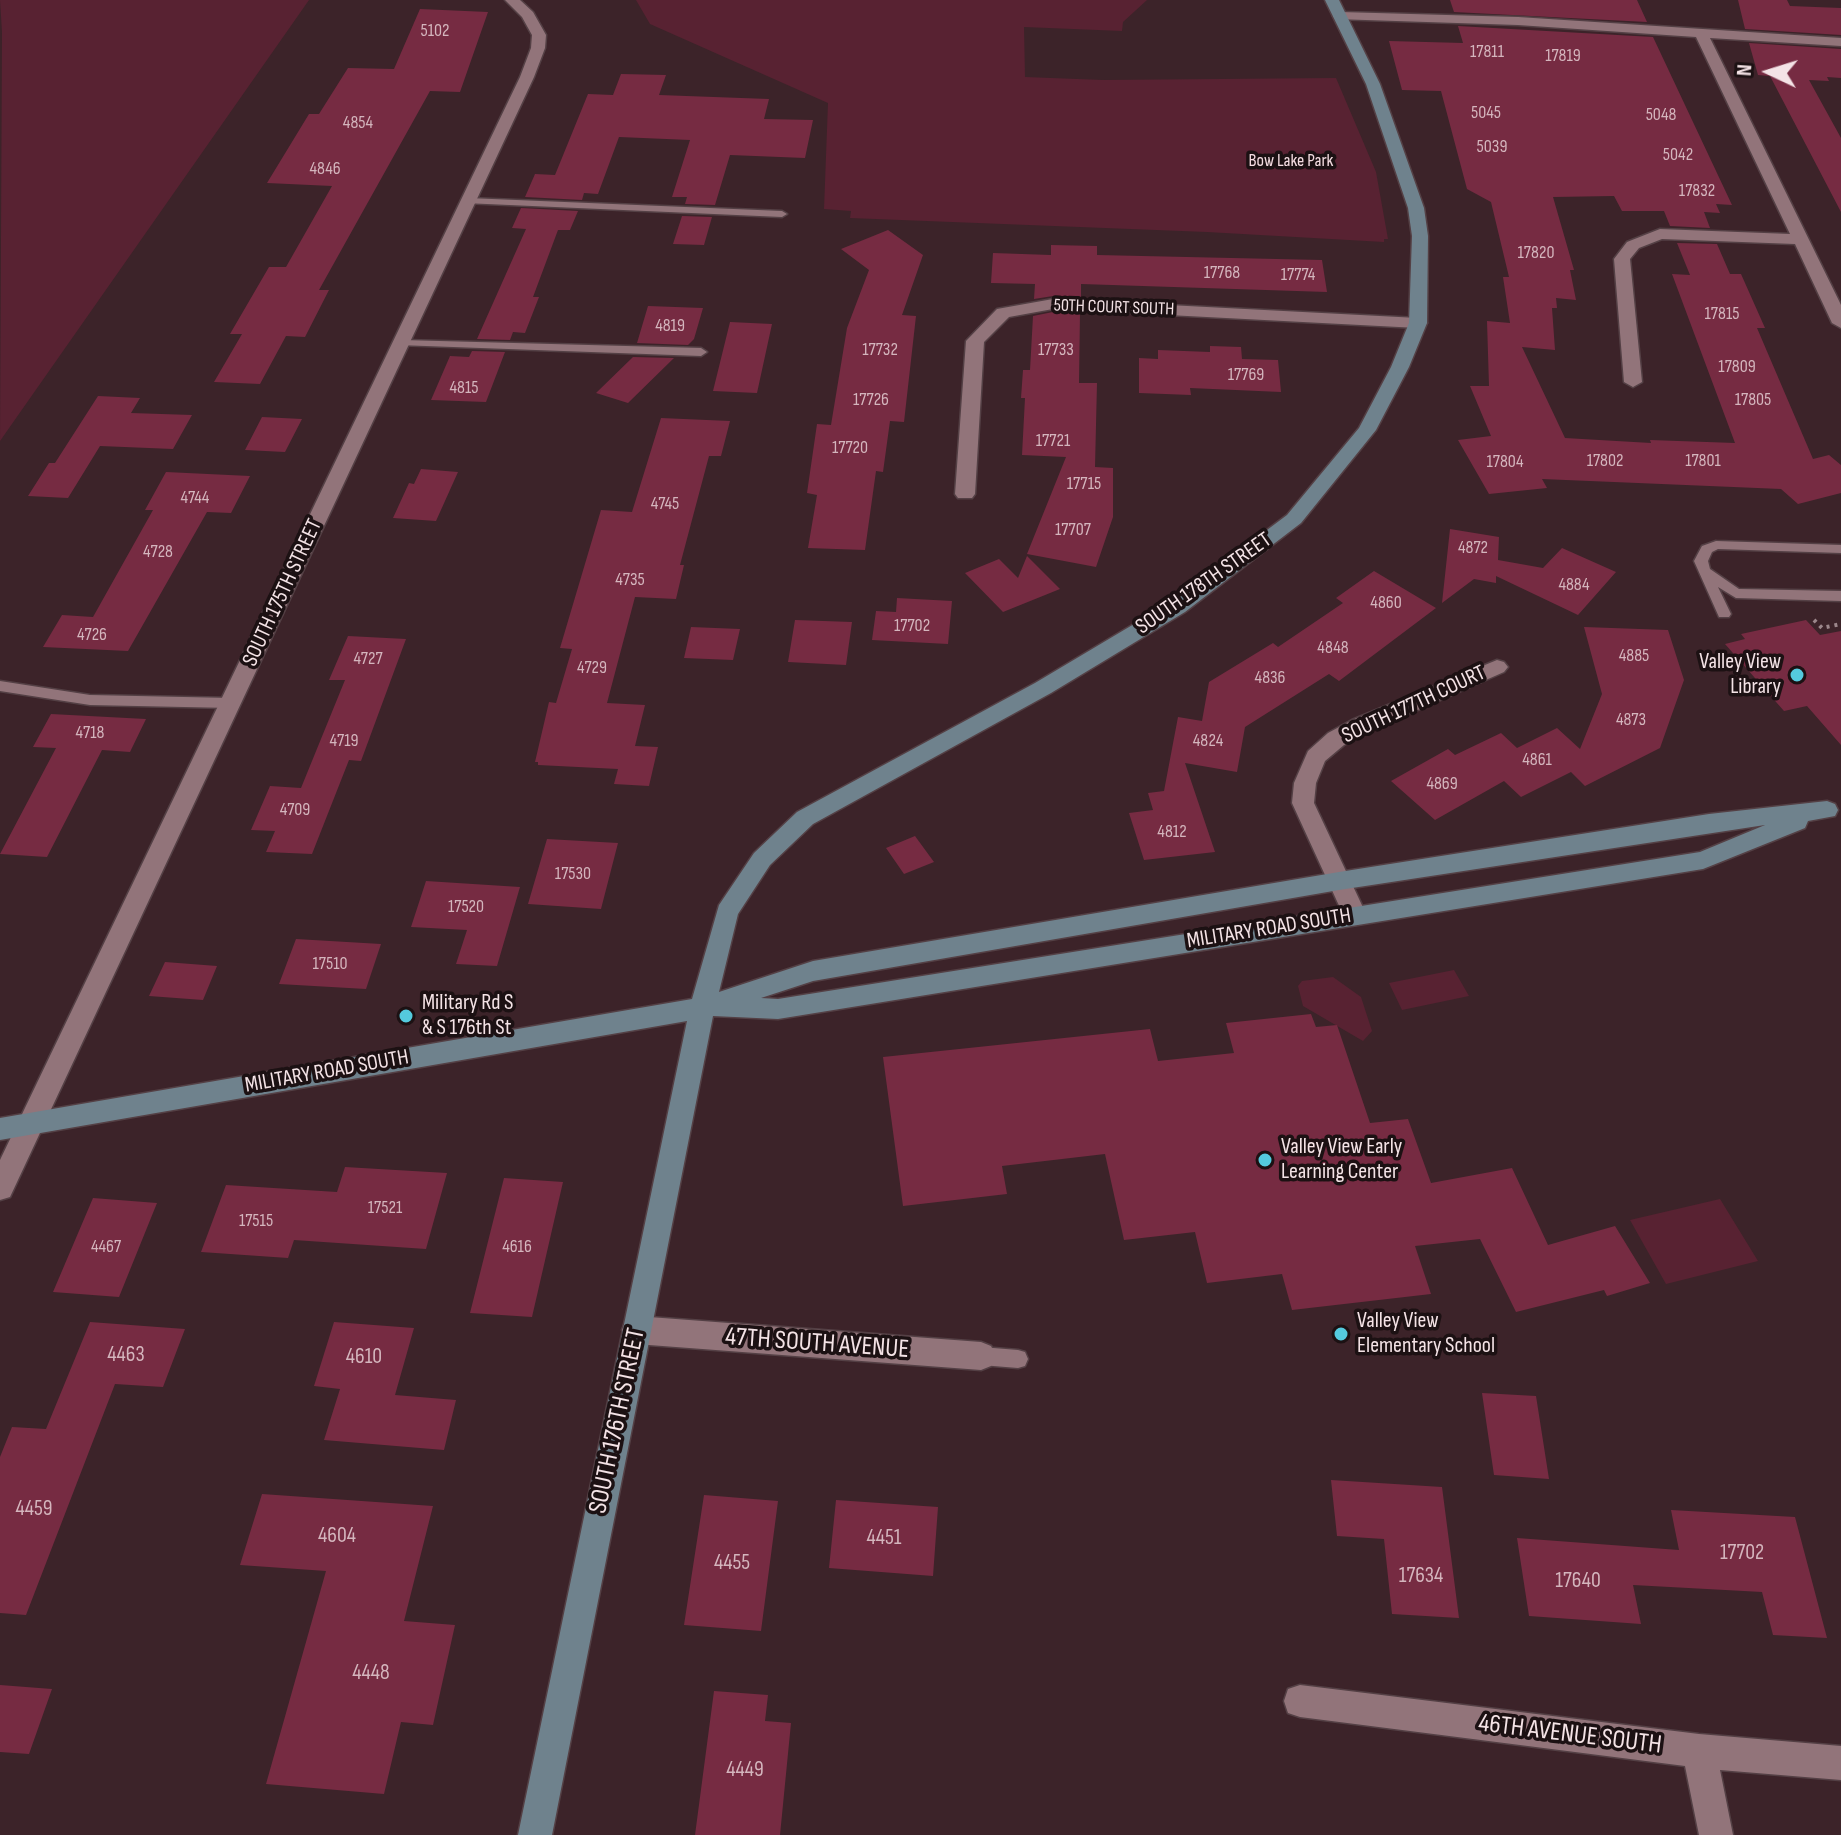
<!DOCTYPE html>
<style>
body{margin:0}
#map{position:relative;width:1841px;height:1835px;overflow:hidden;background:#3c2329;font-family:"Sofia Sans Condensed",sans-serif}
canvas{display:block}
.north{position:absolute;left:1729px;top:32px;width:80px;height:80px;-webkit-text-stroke:6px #1c1113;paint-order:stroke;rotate:274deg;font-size:22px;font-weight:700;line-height:32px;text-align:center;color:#f4e3e6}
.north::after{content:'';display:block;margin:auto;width:28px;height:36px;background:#f4e3e6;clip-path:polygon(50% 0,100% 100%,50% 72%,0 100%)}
</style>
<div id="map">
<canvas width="1841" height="1835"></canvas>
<div class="north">N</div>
</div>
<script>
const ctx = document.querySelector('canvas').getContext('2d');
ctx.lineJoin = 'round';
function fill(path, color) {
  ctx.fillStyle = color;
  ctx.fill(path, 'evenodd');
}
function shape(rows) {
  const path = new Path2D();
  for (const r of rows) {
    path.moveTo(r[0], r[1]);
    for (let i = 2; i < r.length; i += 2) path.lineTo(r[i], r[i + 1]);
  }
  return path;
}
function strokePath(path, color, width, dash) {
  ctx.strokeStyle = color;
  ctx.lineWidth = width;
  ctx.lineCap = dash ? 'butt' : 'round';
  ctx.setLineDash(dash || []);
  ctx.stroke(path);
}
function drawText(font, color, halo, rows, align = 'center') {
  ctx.font = font + ' "Sofia Sans Condensed",sans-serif';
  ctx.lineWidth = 7;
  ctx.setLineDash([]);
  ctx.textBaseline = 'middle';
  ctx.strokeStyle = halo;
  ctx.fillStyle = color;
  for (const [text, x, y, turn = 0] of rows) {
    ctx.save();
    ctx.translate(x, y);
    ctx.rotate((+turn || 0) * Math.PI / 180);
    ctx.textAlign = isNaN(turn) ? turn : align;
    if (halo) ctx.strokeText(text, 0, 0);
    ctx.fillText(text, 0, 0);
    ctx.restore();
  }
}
fill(shape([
 [0,0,309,0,0,441,2,32],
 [636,0,1147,0,1123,22,1122,31,1024,27,1025,77,1103,80,1336,78,1376,172,1388,239,1384,239,1384,242,1207,232,850,218,851,211,824,209,828,103,650,24],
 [1454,970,1469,996,1402,1010,1389,983],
 [1333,977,1361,997,1372,1031,1363,1041,1303,1006,1298,986,1302,981],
 [1720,1199,1758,1261,1666,1284,1630,1220]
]), '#582232');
fill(shape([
 [1450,0,1637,0,1647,22,1454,12],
 [1738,0,1787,0,1790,6,1841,8,1841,35,1745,29],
 [420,9,488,12,460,92,430,91,319,290,329,290,305,337,286,336,260,384,214,382,242,334,230,334,269,267,286,267,332,186,267,183,309,114,319,114,348,68,394,69],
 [1458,26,1653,37,1732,205,1716,204,1720,213,1704,212,1710,228,1670,226,1664,211,1622,211,1614,196,1553,197,1574,270,1570,270,1576,300,1556,298,1557,308,1552,308,1555,350,1522,347,1565,438,1651,443,1650,440,1735,443,1672,274,1690,275,1677,243,1717,244,1730,274,1741,274,1765,328,1757,328,1813,459,1829,455,1841,465,1841,493,1798,504,1781,489,1542,479,1547,488,1489,494,1458,440,1491,436,1470,386,1489,386,1487,321,1510,323,1503,277,1509,277,1491,202,1467,189,1441,91,1402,90,1389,41,1463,43],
 [1749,43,1841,49,1841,78,1827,77,1829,81,1809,80,1841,138,1841,212,1770,76,1758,75],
 [621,74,666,75,659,95,769,99,764,119,813,120,805,158,730,155,715,205,685,204,687,197,672,197,690,140,619,137,598,194,584,193,582,200,525,197,535,174,555,175,588,94,613,95],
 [521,208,578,211,570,230,558,230,533,297,539,297,525,333,513,332,510,340,477,339,526,229,512,228],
 [682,216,712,217,704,245,673,244],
 [888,230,923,255,902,315,916,316,904,422,890,421,883,472,876,471,865,550,808,548,817,495,807,493,817,424,831,425,847,328,869,270,841,249],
 [1051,245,1097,246,1097,255,1322,260,1327,292,1081,284,1081,297,1053,296,1034,299,1035,284,991,283,993,253,1051,255],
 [648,306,703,308,694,339,688,345,637,343],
 [1053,312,1080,313,1079,383,1097,383,1095,467,1113,468,1113,517,1096,567,1027,554,1066,457,1022,455,1025,398,1021,398,1023,370,1030,370,1033,316],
 [730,322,772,324,757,393,713,391],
 [1210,346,1241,347,1242,359,1278,360,1281,392,1190,388,1191,395,1139,393,1139,358,1158,359,1158,350,1210,352],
 [472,351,505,352,486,402,431,400,450,356,469,357],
 [633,357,674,358,628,403,596,393],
 [98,396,140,398,131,413,192,415,173,449,100,446,68,498,28,496,49,463,55,463],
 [262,417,302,419,285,452,245,450],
 [661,418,730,421,721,456,709,456,680,565,684,565,676,599,635,597,607,703,645,705,635,746,658,747,649,786,614,784,618,769,538,765,538,762,535,762,549,702,556,703,572,649,560,648,601,510,632,512],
 [421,469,458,472,436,521,393,518,409,483,414,484],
 [166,472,250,476,231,513,207,512,128,651,43,647,62,615,93,617,153,510,145,510],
 [1450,529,1499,537,1498,560,1543,568,1562,548,1616,572,1578,615,1496,576,1496,583,1474,579,1442,603],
 [1027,556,1060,589,1003,612,965,573,999,559,1018,578],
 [1374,571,1436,608,1339,681,1329,674,1245,727,1237,772,1185,763,1215,852,1144,860,1129,813,1153,810,1148,793,1164,791,1178,717,1202,721,1209,682,1273,643,1278,647,1343,603,1336,598],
 [897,598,952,601,948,644,872,640,876,611,896,612],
 [795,620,852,622,846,665,788,662],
 [1806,620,1820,635,1841,631,1841,745,1807,706,1784,711,1725,644,1745,639,1741,634],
 [691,627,740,629,733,660,684,658],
 [1584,627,1668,630,1684,680,1660,748,1585,786,1571,772,1521,797,1504,781,1435,820,1391,781,1448,749,1455,755,1501,733,1517,748,1557,728,1580,749,1602,694],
 [348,636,406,639,361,761,349,760,312,854,266,852,275,831,251,830,270,786,301,788,345,680,329,680],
 [51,714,146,719,130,752,102,750,47,857,0,854,56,748,33,747],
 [915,836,934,862,904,874,886,848],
 [547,839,618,843,601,909,528,904],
 [426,881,520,887,497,966,456,964,467,930,411,927],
 [296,939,381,944,366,989,279,984],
 [165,962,217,966,203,1000,149,996],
 [1311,1014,1316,1027,1337,1025,1370,1123,1408,1119,1431,1183,1512,1168,1548,1245,1615,1226,1650,1283,1607,1296,1604,1290,1516,1312,1480,1239,1415,1246,1431,1294,1292,1310,1282,1274,1207,1283,1195,1232,1124,1240,1105,1154,1002,1166,1007,1194,903,1206,883,1057,1150,1029,1158,1061,1234,1053,1226,1023],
 [345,1167,447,1173,426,1249,294,1240,288,1258,201,1252,226,1185,337,1192],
 [504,1178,563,1182,532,1317,470,1313],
 [93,1198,157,1203,119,1297,53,1292],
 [90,1322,185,1329,163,1387,115,1384,26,1615,0,1613,0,1457,12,1427,46,1429],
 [334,1322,414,1328,395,1395,456,1400,444,1450,324,1440,340,1389,314,1386],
 [1482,1393,1536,1396,1549,1479,1494,1475],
 [1331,1480,1442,1487,1459,1618,1392,1614,1384,1539,1337,1536],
 [262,1494,433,1506,404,1621,455,1625,433,1725,401,1722,384,1794,266,1784,326,1571,240,1565],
 [704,1495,778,1501,761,1631,684,1625],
 [836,1500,938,1507,933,1576,829,1568],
 [1671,1510,1795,1517,1827,1638,1773,1635,1762,1592,1633,1585,1641,1624,1529,1616,1517,1538,1679,1550],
 [0,1685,52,1689,29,1754,0,1752],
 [714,1691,768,1695,765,1721,791,1723,780,1835,695,1835]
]), '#762b42');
const lane = shape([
 [468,198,782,211,787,214,782,217,464,203,463,201,468,198],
 [402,340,701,348,707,352,701,356,398,345,396,343,402,340],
 [1716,541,1841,545,1841,553,1718,549,1712,552,1708,561,1710,569,1739,589,1841,591,1841,601,1736,598,1718,587,1731,614,1729,617,1719,617,1694,561,1702,546,1716,541],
 [0,681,90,695,231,698,238,703,231,708,90,705,0,691,0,681],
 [981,1347,1018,1350,1025,1352,1028,1359,1025,1366,1018,1368,981,1365,974,1363,971,1356,974,1349,981,1347]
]);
const street = shape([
 [505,0,520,0,533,12,546,35,545,48,534,77,10,1197,0,1200,0,1160,520,77,531,48,532,35,522,17,505,0],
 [1340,12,1518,17,1841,38,1841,46,1710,38,1841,305,1841,328,1832,323,1795,244,1662,239,1639,248,1630,259,1642,382,1633,387,1624,382,1614,259,1627,242,1660,229,1790,234,1696,37,1518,25,1335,19,1333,16,1340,12],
 [1053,299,1418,318,1427,323,1418,328,1053,309,1009,317,984,342,975,494,972,498,958,498,955,494,966,341,997,309,1053,299],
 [1497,660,1504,662,1508,667,1504,672,1368,732,1344,745,1325,761,1316,783,1314,803,1367,916,1363,923,1355,925,1347,923,1292,803,1294,783,1308,751,1328,733,1352,720,1497,660],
 [636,1316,981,1342,991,1346,996,1356,991,1366,981,1370,636,1344,626,1340,622,1330,626,1320,636,1316],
 [1300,1685,1699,1734,1841,1746,1841,1780,1720,1770,1733,1835,1699,1835,1685,1766,1300,1717,1288,1713,1284,1701,1288,1689,1300,1685]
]);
const secondary = shape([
 [1325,0,1339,0,1380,84,1424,208,1428,236,1427,323,1409,367,1376,430,1301,523,1185,612,1051,693,813,824,770,865,738,914,719,992,813,961,1339,872,1709,814,1827,801,1835,804,1838,810,1835,816,1808,821,1805,828,1703,869,778,1019,713,1016,552,1835,518,1835,687,1021,0,1140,0,1118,692,999,719,905,754,853,797,812,1035,683,1171,602,1287,515,1359,428,1391,367,1409,323,1412,236,1408,208,1366,84,1325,0],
 [1765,825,1700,852,778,999,761,998,813,981,1339,890,1765,825]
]);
strokePath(lane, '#544045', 3);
strokePath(street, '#544045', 3);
strokePath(secondary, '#544045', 3);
strokePath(shape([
 [1814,620,1822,628,1841,624]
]), '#9c878b', 4, [3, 5]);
fill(lane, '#92747a');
fill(street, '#92747a');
fill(secondary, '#6f828d');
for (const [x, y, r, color] of [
 [1797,675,8,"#54cade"],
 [406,1016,8,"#54cade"],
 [1265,1160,8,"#54cade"],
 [1341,1334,8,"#54cade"]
]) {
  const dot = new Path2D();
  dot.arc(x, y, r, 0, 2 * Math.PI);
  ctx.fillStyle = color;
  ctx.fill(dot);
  strokePath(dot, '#1c1113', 3);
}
drawText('18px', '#d4b5bd', null, [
 ["5102",435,31],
 ["17811",1487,52],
 ["17819",1563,56],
 ["5045",1486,113],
 ["5048",1661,115],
 ["4854",358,123],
 ["5039",1492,147],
 ["5042",1678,155],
 ["4846",325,169],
 ["17832",1697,191],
 ["17820",1536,253],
 ["17768",1222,273],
 ["17774",1298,275],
 ["17815",1722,314],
 ["4819",670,326],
 ["17732",880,350],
 ["17733",1056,350],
 ["17809",1737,367],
 ["17769",1246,375],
 ["4815",464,388],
 ["17726",871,400],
 ["17805",1753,400],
 ["17721",1053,441],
 ["17720",850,448],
 ["17802",1605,461],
 ["17801",1703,461],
 ["17804",1505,462],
 ["17715",1084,484],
 ["4744",195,498],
 ["4745",665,504],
 ["17707",1073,530],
 ["4872",1473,548],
 ["4728",158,552],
 ["4735",630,580],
 ["4884",1574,585],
 ["4860",1386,603],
 ["17702",912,626],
 ["4726",92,635],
 ["4848",1333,648],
 ["4885",1634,656],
 ["4727",368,659],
 ["4729",592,668],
 ["4836",1270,678],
 ["4873",1631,720],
 ["4718",90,733],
 ["4719",344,741],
 ["4824",1208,741],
 ["4861",1537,760],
 ["4869",1442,784],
 ["4709",295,810],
 ["4812",1172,832],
 ["17530",573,874],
 ["17520",466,907],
 ["17510",330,964],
 ["17521",385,1208],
 ["17515",256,1221],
 ["4467",106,1247],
 ["4616",517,1247]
]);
drawText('18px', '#f4dce1', '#1c1113', [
 ["Bow Lake Park",1291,161]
]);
drawText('18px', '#f4e3e6', '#1c1113', [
 ["50TH COURT SOUTH",1114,308,2]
]);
drawText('22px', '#f4e3e6', '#1c1113', [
 ["SOUTH 178TH STREET",1204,584,-35],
 ["SOUTH 175TH STREET",283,593,-65],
 ["SOUTH 177TH COURT",1414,705,-25],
 ["MILITARY ROAD SOUTH",1269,929,-9],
 ["MILITARY ROAD SOUTH",327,1072,-10]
]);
drawText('22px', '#f4e3e6', '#1c1113', [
 ["Valley View",1781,662,"right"],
 ["Library",1781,687,"right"],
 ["Military Rd S",422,1003],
 ["& S 176th St",422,1028],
 ["Valley View Early",1281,1147],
 ["Learning Center",1281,1172],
 ["Valley View",1357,1321],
 ["Elementary School",1357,1346]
], 'left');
drawText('22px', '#d4b5bd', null, [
 ["4463",126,1355],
 ["4610",364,1357],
 ["4459",34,1509],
 ["4604",337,1536],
 ["4451",884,1538],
 ["17702",1742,1553],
 ["4455",732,1563],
 ["17634",1421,1576],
 ["17640",1578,1581],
 ["4448",371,1673],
 ["4449",745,1770]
]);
drawText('26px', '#f4e3e6', '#1c1113', [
 ["47TH SOUTH AVENUE",817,1344,4],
 ["SOUTH 176TH STREET",618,1421,-78],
 ["46TH AVENUE SOUTH",1570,1735,7]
]);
</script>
